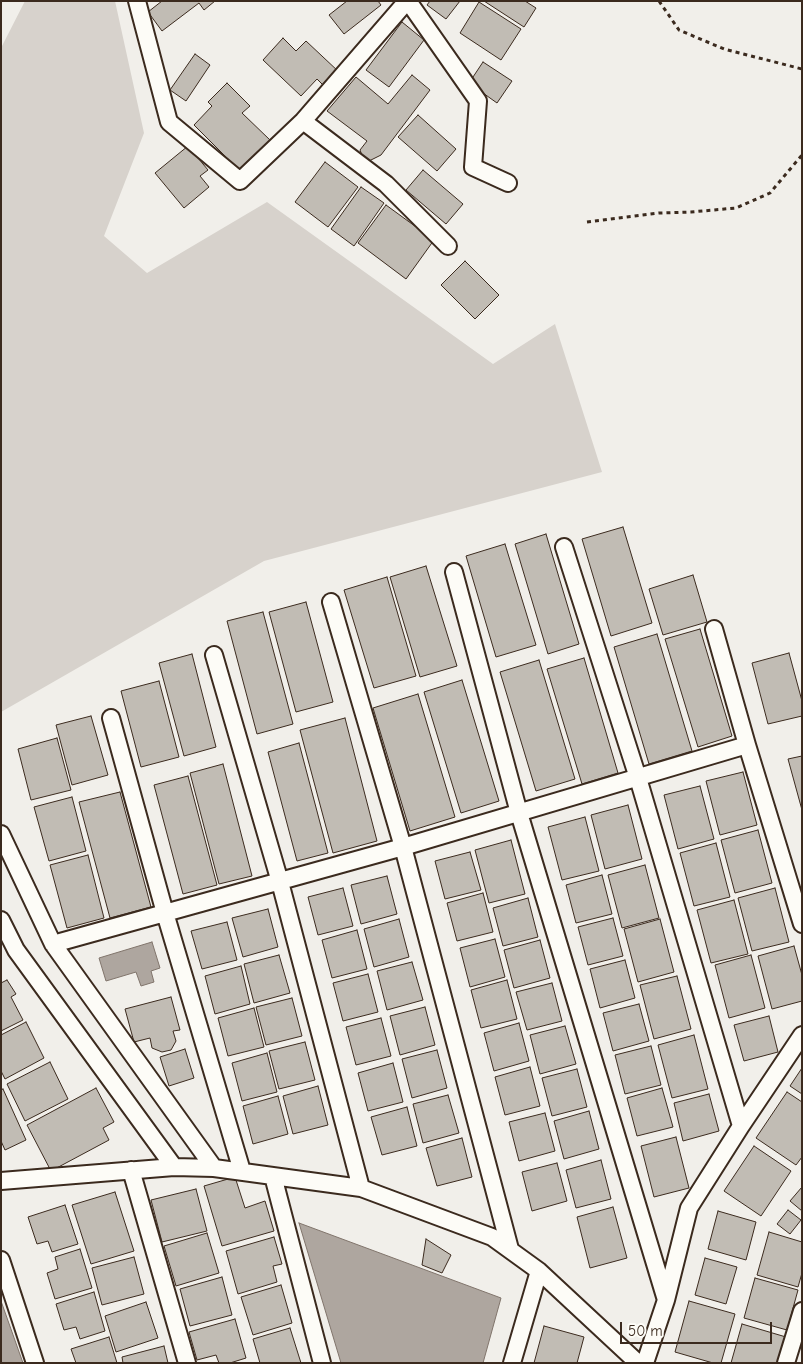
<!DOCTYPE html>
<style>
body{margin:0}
#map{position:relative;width:803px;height:1364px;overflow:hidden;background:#f1efea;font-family:"Comic Neue",sans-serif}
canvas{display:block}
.frame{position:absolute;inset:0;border:2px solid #3b2a1e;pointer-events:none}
.scale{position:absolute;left:620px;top:1322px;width:152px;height:22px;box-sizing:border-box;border:2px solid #3b2a1e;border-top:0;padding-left:6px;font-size:15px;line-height:18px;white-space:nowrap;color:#3b2a1e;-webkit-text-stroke:4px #fdfcf7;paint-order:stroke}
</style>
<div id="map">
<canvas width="803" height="1364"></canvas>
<div class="frame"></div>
<div class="scale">50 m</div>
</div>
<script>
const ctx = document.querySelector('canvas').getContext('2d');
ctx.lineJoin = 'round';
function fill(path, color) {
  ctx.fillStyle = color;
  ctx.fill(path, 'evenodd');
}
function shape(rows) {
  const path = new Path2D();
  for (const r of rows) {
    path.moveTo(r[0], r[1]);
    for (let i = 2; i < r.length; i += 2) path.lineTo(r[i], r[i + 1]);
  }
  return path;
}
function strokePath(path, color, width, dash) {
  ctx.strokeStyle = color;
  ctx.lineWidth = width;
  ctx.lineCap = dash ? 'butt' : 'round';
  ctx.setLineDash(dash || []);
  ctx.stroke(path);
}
fill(shape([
 [25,1,115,1,144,133,104,236,147,273,267,202,493,364,555,324,602,472,264,561,1,712,1,48]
]), '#d7d2cc');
const water = shape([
 [152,942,160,968,151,971,154,982,141,986,136,972,106,981,99,958,152,942],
 [299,1223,501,1298,483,1363,341,1363,299,1223],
 [1,1301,23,1363,1,1363,1,1301]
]);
fill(water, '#aea69f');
strokePath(water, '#80746b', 1);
const building = shape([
 [162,1,215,1,204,10,199,3,162,31,148,12,162,1],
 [347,1,378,1,381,5,344,34,329,15,347,1],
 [430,1,460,1,446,19,427,5,430,1],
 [484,1,525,1,536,8,524,27,484,1],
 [479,2,521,29,501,60,460,33,479,2],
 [402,22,424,40,389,87,366,70,402,22],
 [283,38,296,51,306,41,339,72,325,87,317,79,301,96,263,60,283,38],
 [195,54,210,65,186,101,170,90,195,54],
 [483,62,512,81,497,103,469,83,483,62],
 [412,75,430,90,381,155,365,163,360,150,367,141,327,111,356,77,388,104,412,75],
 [227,83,250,106,242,113,270,140,240,171,194,125,212,106,208,102,227,83],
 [418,115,456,149,437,171,398,137,418,115],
 [188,146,208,170,200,176,209,187,184,208,155,173,188,146],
 [325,162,358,187,328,227,295,202,325,162],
 [423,170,463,204,446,224,406,190,423,170],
 [361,187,384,203,354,246,331,229,361,187],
 [386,205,434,240,406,279,358,243,386,205],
 [465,261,499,295,475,319,441,285,465,261],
 [623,527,652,623,611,636,582,539,623,527],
 [546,534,579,644,548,654,515,544,546,534],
 [505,544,536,645,496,657,466,556,505,544],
 [426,566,457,666,420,677,390,577,426,566],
 [693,575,707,622,663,635,649,589,693,575],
 [387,577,416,676,374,688,344,590,387,577],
 [306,602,333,702,296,712,269,612,306,602],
 [263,612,293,724,257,734,227,621,263,612],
 [700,629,732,736,698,747,665,639,700,629],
 [657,634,692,751,649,764,614,647,657,634],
 [789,653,802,701,802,716,768,724,752,663,789,653],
 [192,654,216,747,184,756,159,663,192,654],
 [584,658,618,773,582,784,547,669,584,658],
 [539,660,575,779,536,791,500,672,539,660],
 [462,680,499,801,461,813,424,692,462,680],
 [159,681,179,757,141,767,121,691,159,681],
 [418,694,455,817,410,831,373,708,418,694],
 [91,716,108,775,72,785,56,725,91,716],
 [345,718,377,841,333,853,300,730,345,718],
 [57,738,71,790,31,800,18,749,57,738],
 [299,743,328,853,297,861,268,752,299,743],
 [802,756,802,810,788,759,802,756],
 [223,764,252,876,219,884,190,773,223,764],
 [743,772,757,825,720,835,706,781,743,772],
 [188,776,217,885,183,894,154,785,188,776],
 [700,786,714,839,678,849,664,795,700,786],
 [120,792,151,907,110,918,79,802,120,792],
 [72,797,86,851,49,861,34,807,72,797],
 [628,805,642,859,605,869,591,815,628,805],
 [585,817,599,871,562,880,548,827,585,817],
 [758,830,772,883,735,893,721,840,758,830],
 [511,840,525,894,489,903,475,850,511,840],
 [716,843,730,897,694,906,680,853,716,843],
 [470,852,481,890,445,899,435,861,470,852],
 [88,855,104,918,67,928,50,865,88,855],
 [645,865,659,918,622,928,608,875,645,865],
 [602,875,612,914,576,923,566,885,602,875],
 [387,876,397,914,361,924,351,885,387,876],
 [343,888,353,926,318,935,308,897,343,888],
 [775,888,789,942,752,951,738,898,775,888],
 [483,893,493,932,457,941,447,903,483,893],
 [528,898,538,937,503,946,493,908,528,898],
 [734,900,748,954,711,963,697,910,734,900],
 [268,909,278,947,243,957,232,918,268,909],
 [613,918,623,956,588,965,578,927,613,918],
 [399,919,409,957,374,967,364,929,399,919],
 [660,919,674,972,638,982,624,929,660,919],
 [227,922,237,960,202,969,191,931,227,922],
 [357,930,367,969,332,978,322,940,357,930],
 [495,939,505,977,470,987,460,948,495,939],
 [540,940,550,978,514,988,504,950,540,940],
 [794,946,802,975,802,1001,772,1009,758,956,794,946],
 [279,955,290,993,254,1003,244,964,279,955],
 [751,955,765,1008,729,1018,715,965,751,955],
 [625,960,635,998,600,1008,590,969,625,960],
 [412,962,423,1000,387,1010,377,971,412,962],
 [241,966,250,1004,215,1014,205,976,241,966],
 [368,974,378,1012,343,1021,333,983,368,974],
 [677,976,691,1029,654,1039,640,985,677,976],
 [7,980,16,994,11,997,23,1020,1,1031,1,983,7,980],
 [507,980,517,1019,481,1028,471,990,507,980],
 [552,983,562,1021,527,1030,516,992,552,983],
 [171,997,180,1030,173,1031,176,1041,171,1050,162,1052,152,1048,150,1038,134,1042,125,1009,171,997],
 [292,998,302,1036,266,1045,256,1007,292,998],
 [639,1004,649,1041,613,1051,603,1013,639,1004],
 [425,1007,435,1045,400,1055,390,1016,425,1007],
 [254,1008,264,1047,228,1056,218,1018,254,1008],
 [769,1016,778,1052,744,1061,734,1025,769,1016],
 [381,1018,391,1056,356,1065,346,1027,381,1018],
 [26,1022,44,1058,5,1079,1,1071,1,1035,26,1022],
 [519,1023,529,1061,494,1071,484,1033,519,1023],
 [565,1026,576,1064,540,1074,530,1035,565,1026],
 [694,1035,708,1089,672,1098,658,1045,694,1035],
 [305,1042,315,1080,279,1089,269,1051,305,1042],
 [651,1046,661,1085,625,1094,615,1055,651,1046],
 [185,1049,194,1078,169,1086,160,1057,185,1049],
 [437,1050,447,1088,412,1098,402,1059,437,1050],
 [267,1053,277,1092,242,1101,232,1063,267,1053],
 [50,1062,68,1099,25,1121,7,1084,50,1062],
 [393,1063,403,1102,368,1111,358,1073,393,1063],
 [530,1067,540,1106,505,1115,495,1077,530,1067],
 [802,1068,802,1094,790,1086,802,1068],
 [577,1069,587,1107,552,1116,542,1078,577,1069],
 [318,1086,328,1125,293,1134,283,1096,318,1086],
 [96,1088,114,1122,103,1128,109,1140,51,1171,27,1125,96,1088],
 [662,1088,673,1127,637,1136,627,1098,662,1088],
 [3,1089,26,1140,5,1150,1,1141,1,1090,3,1089],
 [787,1092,802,1102,802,1157,796,1165,756,1138,787,1092],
 [709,1094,719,1131,683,1141,674,1103,709,1094],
 [448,1095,459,1133,423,1143,413,1104,448,1095],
 [278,1096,288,1134,253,1144,243,1106,278,1096],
 [407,1107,417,1146,382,1155,371,1117,407,1107],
 [589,1111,599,1149,564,1159,554,1121,589,1111],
 [545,1113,555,1151,519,1161,509,1122,545,1113],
 [676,1137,689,1188,654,1197,641,1146,676,1137],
 [462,1138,472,1177,437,1186,426,1148,462,1138],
 [754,1146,791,1171,761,1216,724,1191,754,1146],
 [601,1160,611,1199,576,1208,566,1170,601,1160],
 [557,1163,567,1201,532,1211,522,1172,557,1163],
 [235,1177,245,1208,265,1201,274,1231,222,1246,204,1186,235,1177],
 [802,1187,802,1211,790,1201,802,1187],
 [196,1189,207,1231,162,1242,151,1200,196,1189],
 [115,1192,134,1251,91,1264,72,1205,115,1192],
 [65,1205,78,1244,52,1252,48,1241,37,1244,28,1217,65,1205],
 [613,1207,627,1258,590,1268,577,1217,613,1207],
 [788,1210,801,1220,790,1234,777,1224,788,1210],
 [718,1211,756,1222,746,1260,708,1249,718,1211],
 [769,1232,802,1242,802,1273,798,1287,757,1275,769,1232],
 [207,1233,219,1273,176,1286,164,1246,207,1233],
 [274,1237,282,1264,273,1266,277,1282,238,1294,226,1251,274,1237],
 [426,1239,451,1255,442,1273,422,1265,426,1239],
 [80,1249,92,1288,55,1299,47,1273,58,1269,55,1257,80,1249],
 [134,1257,144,1294,102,1305,92,1268,134,1257],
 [705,1258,737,1267,726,1304,695,1295,705,1258],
 [222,1277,232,1315,190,1326,180,1289,222,1277],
 [755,1278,798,1290,787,1330,744,1318,755,1278],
 [281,1285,292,1323,253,1335,241,1297,281,1285],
 [94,1292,105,1331,80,1339,76,1327,64,1330,56,1304,94,1292],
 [689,1301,735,1314,721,1363,713,1363,675,1352,689,1301],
 [146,1302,158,1338,116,1352,105,1316,146,1302],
 [235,1319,246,1358,230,1363,219,1363,216,1355,197,1360,189,1332,235,1319],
 [742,1324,786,1337,778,1363,731,1363,742,1324],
 [544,1326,584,1337,577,1363,534,1363,544,1326],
 [290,1328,301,1363,260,1363,253,1339,290,1328],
 [109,1337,117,1363,76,1363,71,1349,109,1337],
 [164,1346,168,1363,123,1363,122,1357,164,1346]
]);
fill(building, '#c1bcb4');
strokePath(building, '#3b2a1e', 1);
const minor = shape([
 [137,1,169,122,240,181,303,121,407,1],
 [408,1,478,101,473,167,508,183],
 [303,121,386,184,448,246],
 [564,547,638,778,741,1126,689,1208,666,1300],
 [454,572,519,813,666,1300,645,1363],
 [331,602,403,847,510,1249],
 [714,629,747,745,802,924],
 [214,655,280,882,361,1188],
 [111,718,165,913,242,1171],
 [1,834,53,944,214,1168],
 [1,920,16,950,174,1167],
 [53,944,403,847,747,745],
 [741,1126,802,1035],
 [131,1170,187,1363],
 [273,1176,322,1363],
 [1,1181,174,1167,214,1168,361,1188,492,1237,539,1271,638,1363],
 [1,1260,35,1363],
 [512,1363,539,1271],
 [786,1363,802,1311]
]);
strokePath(minor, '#3b2a1e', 20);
strokePath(shape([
 [659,1,679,30,724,49,802,69],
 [587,222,659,213,691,212,736,208,770,193,802,155]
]), '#3b2a1e', 3, [4, 4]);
strokePath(minor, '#fdfcf7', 16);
</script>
